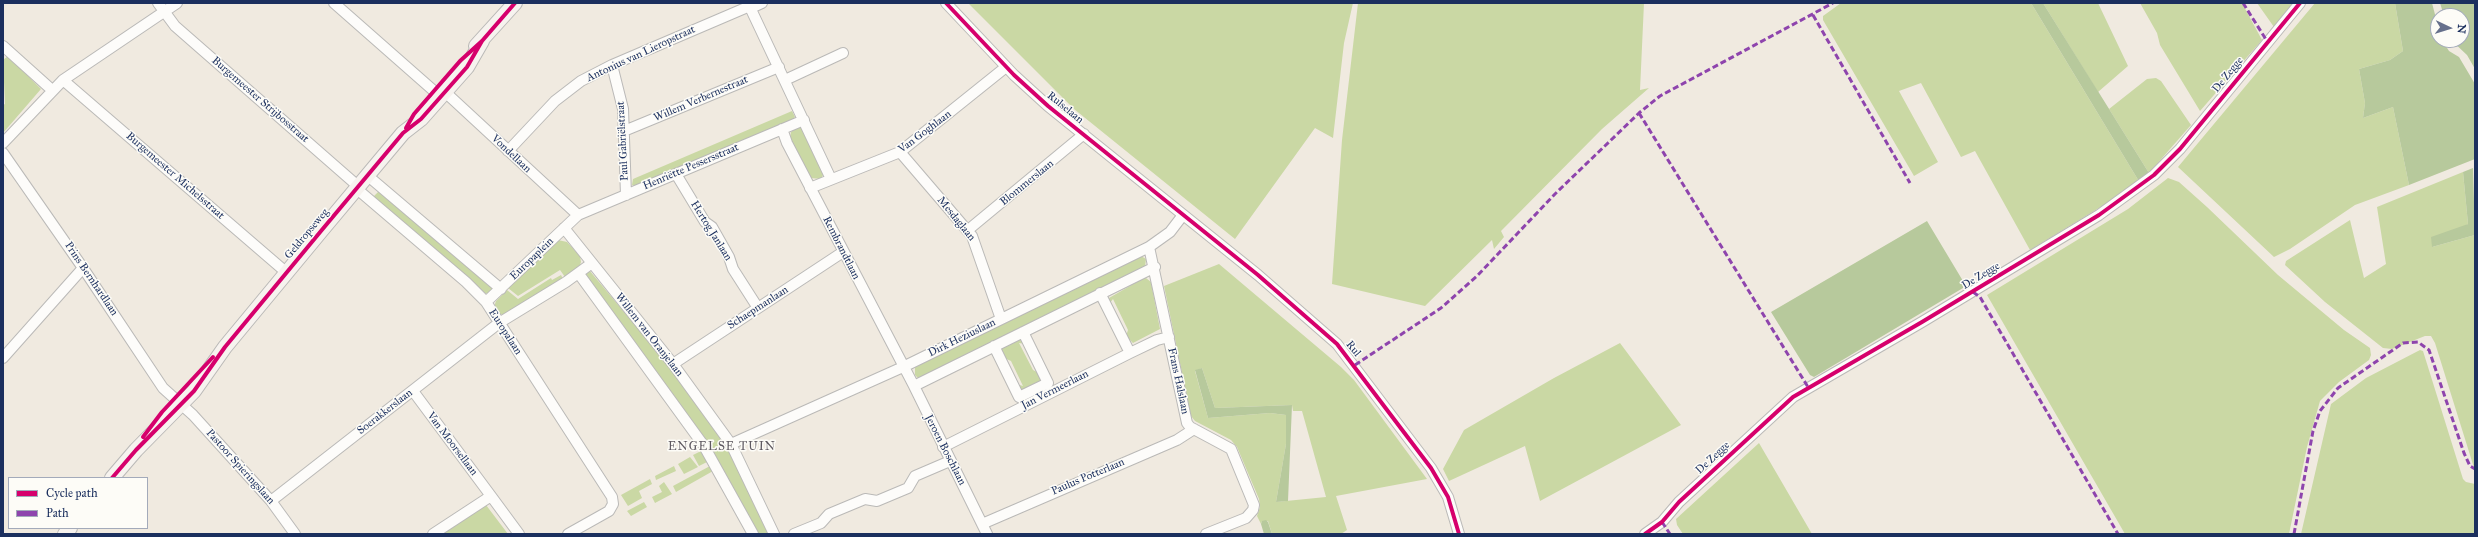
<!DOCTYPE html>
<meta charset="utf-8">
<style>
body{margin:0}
#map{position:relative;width:2478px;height:537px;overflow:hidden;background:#f0eae0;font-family:"IM FELL Great Primer",serif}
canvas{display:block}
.frame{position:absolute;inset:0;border:4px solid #1b2f5e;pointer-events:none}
.legend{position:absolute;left:8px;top:477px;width:140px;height:52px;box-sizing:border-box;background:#fdfcf7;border:1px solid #a3aaba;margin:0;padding:5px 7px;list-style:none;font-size:12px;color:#1b2f5e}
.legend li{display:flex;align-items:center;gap:8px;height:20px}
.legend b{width:20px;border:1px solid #a3aaba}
.north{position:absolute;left:2430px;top:8px;width:40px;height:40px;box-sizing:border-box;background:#fdfcf7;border:1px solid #a3aaba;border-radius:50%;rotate:94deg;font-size:11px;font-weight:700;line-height:16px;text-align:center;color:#1b2f5e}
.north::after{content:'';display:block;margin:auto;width:14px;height:18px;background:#66708c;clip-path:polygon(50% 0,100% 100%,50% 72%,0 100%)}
</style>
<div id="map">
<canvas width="2478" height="537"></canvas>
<div class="frame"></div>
<ul class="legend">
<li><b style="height:5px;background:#d6006c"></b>Cycle path</li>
<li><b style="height:5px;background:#8e44ad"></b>Path</li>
</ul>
<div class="north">N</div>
</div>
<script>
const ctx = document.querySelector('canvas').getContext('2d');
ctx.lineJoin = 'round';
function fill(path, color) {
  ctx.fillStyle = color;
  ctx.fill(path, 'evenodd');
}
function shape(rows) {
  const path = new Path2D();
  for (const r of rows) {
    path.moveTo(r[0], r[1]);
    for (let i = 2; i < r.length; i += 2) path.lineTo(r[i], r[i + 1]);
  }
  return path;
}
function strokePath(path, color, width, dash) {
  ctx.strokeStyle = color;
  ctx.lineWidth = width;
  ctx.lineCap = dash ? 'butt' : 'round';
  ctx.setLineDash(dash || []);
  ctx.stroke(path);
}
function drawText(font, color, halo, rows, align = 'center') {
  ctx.font = font + ' "IM FELL Great Primer",serif';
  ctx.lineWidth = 3;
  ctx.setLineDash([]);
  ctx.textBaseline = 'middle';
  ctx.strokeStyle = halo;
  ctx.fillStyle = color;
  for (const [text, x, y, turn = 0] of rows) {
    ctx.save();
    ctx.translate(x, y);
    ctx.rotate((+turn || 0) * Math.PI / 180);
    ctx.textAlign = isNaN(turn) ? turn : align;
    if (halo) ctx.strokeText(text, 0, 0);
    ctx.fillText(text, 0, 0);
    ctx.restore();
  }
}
fill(shape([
 [968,3,1353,3,1344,43,1333,138,1315,128,1235,239,1074,109],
 [1358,3,1644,3,1640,90,1649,88,1602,129,1501,231,1504,237,1494,249,1492,240,1425,306,1332,284,1342,140],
 [1841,3,2031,3,2140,183,2030,250,1975,151,1961,157,1921,83,1899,91,1938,162,1914,176,1823,20,1823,16],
 [2043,3,2098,3,2128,66,2098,92],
 [2140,3,2242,3,2262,40,2200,111,2160,45,2157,33],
 [2257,3,2295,3,2274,27],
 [2315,3,2395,3,2403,51,2390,60,2359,69,2365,103,2363,118,2393,107,2409,185,2355,205,2290,249,2274,257,2178,167],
 [8,56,41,89,3,133,3,105,5,104,3,60],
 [2156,78,2161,81,2191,125,2149,173,2109,109,2147,79],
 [792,111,795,117,793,119,637,186,632,185,633,179],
 [798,127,801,128,824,173,821,179,811,178,790,138,791,132],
 [2463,172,2468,224,2432,247,2475,235,2475,471,2435,343,2431,336,2425,336,2392,349,2383,348,2325,302,2285,265,2286,261,2350,220,2364,278,2386,264,2377,207],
 [2168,178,2179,182,2207,207,2278,275,2344,330,2370,348,2371,355,2369,360,2339,382,2320,401,2307,447,2289,534,2125,534,1987,295,2128,209],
 [380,190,493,288,493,290,489,294,485,293,373,197],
 [558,240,567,242,580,256,581,262,579,268,565,277,560,270,518,296,508,288],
 [1141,256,1146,259,1145,267,918,378,915,375,915,366],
 [1219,264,1341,367,1354,380,1427,479,1336,496,1347,530,1341,534,1272,534,1268,521,1262,521,1261,524,1257,516,1260,507,1259,499,1237,447,1231,440,1195,421,1191,416,1164,286],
 [1202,368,1215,408,1292,405,1293,411,1302,411,1326,497,1276,502,1286,444,1286,415,1270,413,1208,418,1195,371],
 [589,270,670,367,725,443,769,534,757,534,585,276,585,273],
 [561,275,563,279,505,315,499,314,494,307,496,301,507,290,518,299,551,278,552,280],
 [1142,279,1146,278,1151,282,1160,329,1133,343,1126,336,1128,330,1113,299,1110,303,1109,298],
 [1019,339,1026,344,1019,343,1033,370,1043,375,1041,383,1023,391,1016,384,1023,386,1011,361,1002,357,1001,351,1002,348],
 [1620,343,1681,425,1540,501,1525,446,1449,481,1443,469,1464,430,1554,378],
 [2420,350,2423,351,2463,479,2466,482,2475,484,2475,534,2301,534,2331,404,2366,378],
 [1759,443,1812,534,1683,534,1677,525,1676,519],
 [701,451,707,462,699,466,693,455],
 [690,457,698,467,684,474,678,464],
 [674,466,676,471,656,480,655,476],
 [710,466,713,471,676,492,673,486],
 [650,479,652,484,639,491,642,498,628,506,621,495],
 [664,482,672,494,655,503,652,497,662,492,659,486],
 [644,502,647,507,631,516,627,511],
 [486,505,508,534,439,534]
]), '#cad8a4');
fill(shape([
 [2031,3,2043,3,2149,173,2140,183],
 [2395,3,2432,3,2438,26,2438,40,2442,40,2449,51,2459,57,2475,84,2475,159,2409,185,2393,107,2363,118,2365,103,2359,69,2390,60,2403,51],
 [2440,3,2475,3,2475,69,2467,55,2451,40,2462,40,2462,16,2444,16],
 [2473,168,2475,235,2432,247,2431,237,2468,224,2463,172],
 [1927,221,1963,281,1963,288,1814,377,1810,375,1771,312],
 [1202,368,1215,408,1292,405,1288,501,1276,502,1286,444,1286,415,1270,413,1208,418,1195,370],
 [1266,520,1268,522,1272,534,1264,534,1261,524,1262,521]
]), '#b7c99c');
const street = shape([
 [158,3,175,26,359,187],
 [334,3,434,91,445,92,578,215],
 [748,3,831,179],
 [946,3,1014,75,1048,106,1258,275,1337,344,1431,468,1448,497,1459,534],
 [751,8,762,3],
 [3,46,52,90],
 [612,65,623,109,626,195],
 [63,80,287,273],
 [785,80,843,53],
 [782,129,787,143,914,386,987,534],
 [624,131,779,67],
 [3,143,63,80,177,3],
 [508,151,555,101,581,81,612,65,750,6],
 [900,152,972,236,1001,319],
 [3,153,83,268,163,388,193,415,271,501,295,534],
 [676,174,705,222,712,227,729,257,733,269,758,308],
 [368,176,501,289],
 [810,188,900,152,1006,67],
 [357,189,466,282,486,302,612,497,613,504,609,511,568,534],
 [564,228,673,364,731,444,774,534],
 [968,230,1084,134],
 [1149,247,1187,423,1190,427,1231,449,1254,505,1253,510,1246,518,1206,534],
 [579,274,704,446,753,534],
 [1100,293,1130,353],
 [486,302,578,215,804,120],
 [994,346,1019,397,1048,383,1023,332],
 [3,358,83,268],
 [673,364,843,252],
 [914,386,1155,267],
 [413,391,491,496],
 [731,444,903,367,1149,247,1170,232,1183,215],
 [943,447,1130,353,1157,340,1169,337],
 [271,501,499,323,566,282,592,263],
 [982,524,1177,440,1194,429],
 [433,534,491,496,519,534],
 [794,534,821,523,829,514,865,499,877,501,908,488,915,476,950,461],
 [1645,534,1662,522,1679,502,1793,397,1922,322,2099,215,2154,175,2180,149,2300,3]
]);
const secondary = shape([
 [476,46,515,3],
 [112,478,136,450,194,391,225,347,321,231,403,133,421,119,467,67,482,41],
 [65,534,70,528]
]);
strokePath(street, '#bab9b7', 12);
strokePath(secondary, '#bab9b7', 16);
strokePath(street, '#fdfcfa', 10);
strokePath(secondary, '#f7f3ef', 14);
strokePath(shape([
 [2243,3,2267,41],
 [1813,15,1910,183],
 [1639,113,1808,387],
 [1973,292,1980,297,2118,534],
 [1355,365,1441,308,1477,276,1555,194,1639,113,1660,96,1833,3],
 [1662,522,1670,534],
 [2294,534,2313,431,2320,411,2338,388,2403,343,2418,342,2429,350,2464,453,2470,466,2475,469]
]), '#8e44ad', 3, [6, 3]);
strokePath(shape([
 [946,3,1014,75,1048,106,1258,275,1337,344,1431,468,1448,497,1459,534],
 [406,128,414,114,460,61,482,41,515,3],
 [143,437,162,412,213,357],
 [112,478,136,450,194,391,225,347,321,231,403,133,421,119,467,67,482,41],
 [1645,534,1662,522,1679,502,1793,397,1922,322,2099,215,2154,175,2180,149,2300,3]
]), '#d6006c', 4);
drawText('11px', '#1b2f5e', '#fdfcf7', [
 ["Antonius van Lieropstraat",641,54,-25],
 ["De Zegge",2228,75,-51],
 ["Willem Verbernestraat",701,99,-23],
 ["Burgemeester Strijbosstraat",260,100,41],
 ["Rulselaan",1065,108,39],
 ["Van Goghlaan",925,132,-37],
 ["Paul Gabriëlstraat",623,141,-93],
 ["Vondellaan",511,154,43],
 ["Henriëtte Pessersstraat",691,167,-23],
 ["Burgemeester Michelsstraat",175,176,41],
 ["Blommerslaan",1027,183,-39],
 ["Mesdaglaan",956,219,51],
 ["Hertog Janlaan",711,231,58],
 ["Geldropseweg",307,234,-50],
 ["Rembrandtlaan",841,248,63],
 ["Europaplein",532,259,-44],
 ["De Zegge",1981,276,-31],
 ["Prins Bernhardlaan",91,279,56],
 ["Schaepmanlaan",758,308,-33],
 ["Europalaan",505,332,57],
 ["Willem van Oranjelaan",649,335,52],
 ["Dirk Heziuslaan",962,338,-26],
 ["Rul",1353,349,51],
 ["Frans Halslaan",1178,381,78],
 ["Jan Vermeerlaan",1055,390,-27],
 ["Soerakkerslaan",385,412,-38],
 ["Van Moorsellaan",452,444,53],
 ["Jeroen Boschlaan",945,450,63],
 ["De Zegge",1713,458,-43],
 ["Pastoor Spieringslaan",240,467,48],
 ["Paulus Potterlaan",1088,477,-23]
]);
ctx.letterSpacing = '1px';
drawText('12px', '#5e5960', '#fdfcf7', [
 ["ENGELSE TUIN",722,447]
]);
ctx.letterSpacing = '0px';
</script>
